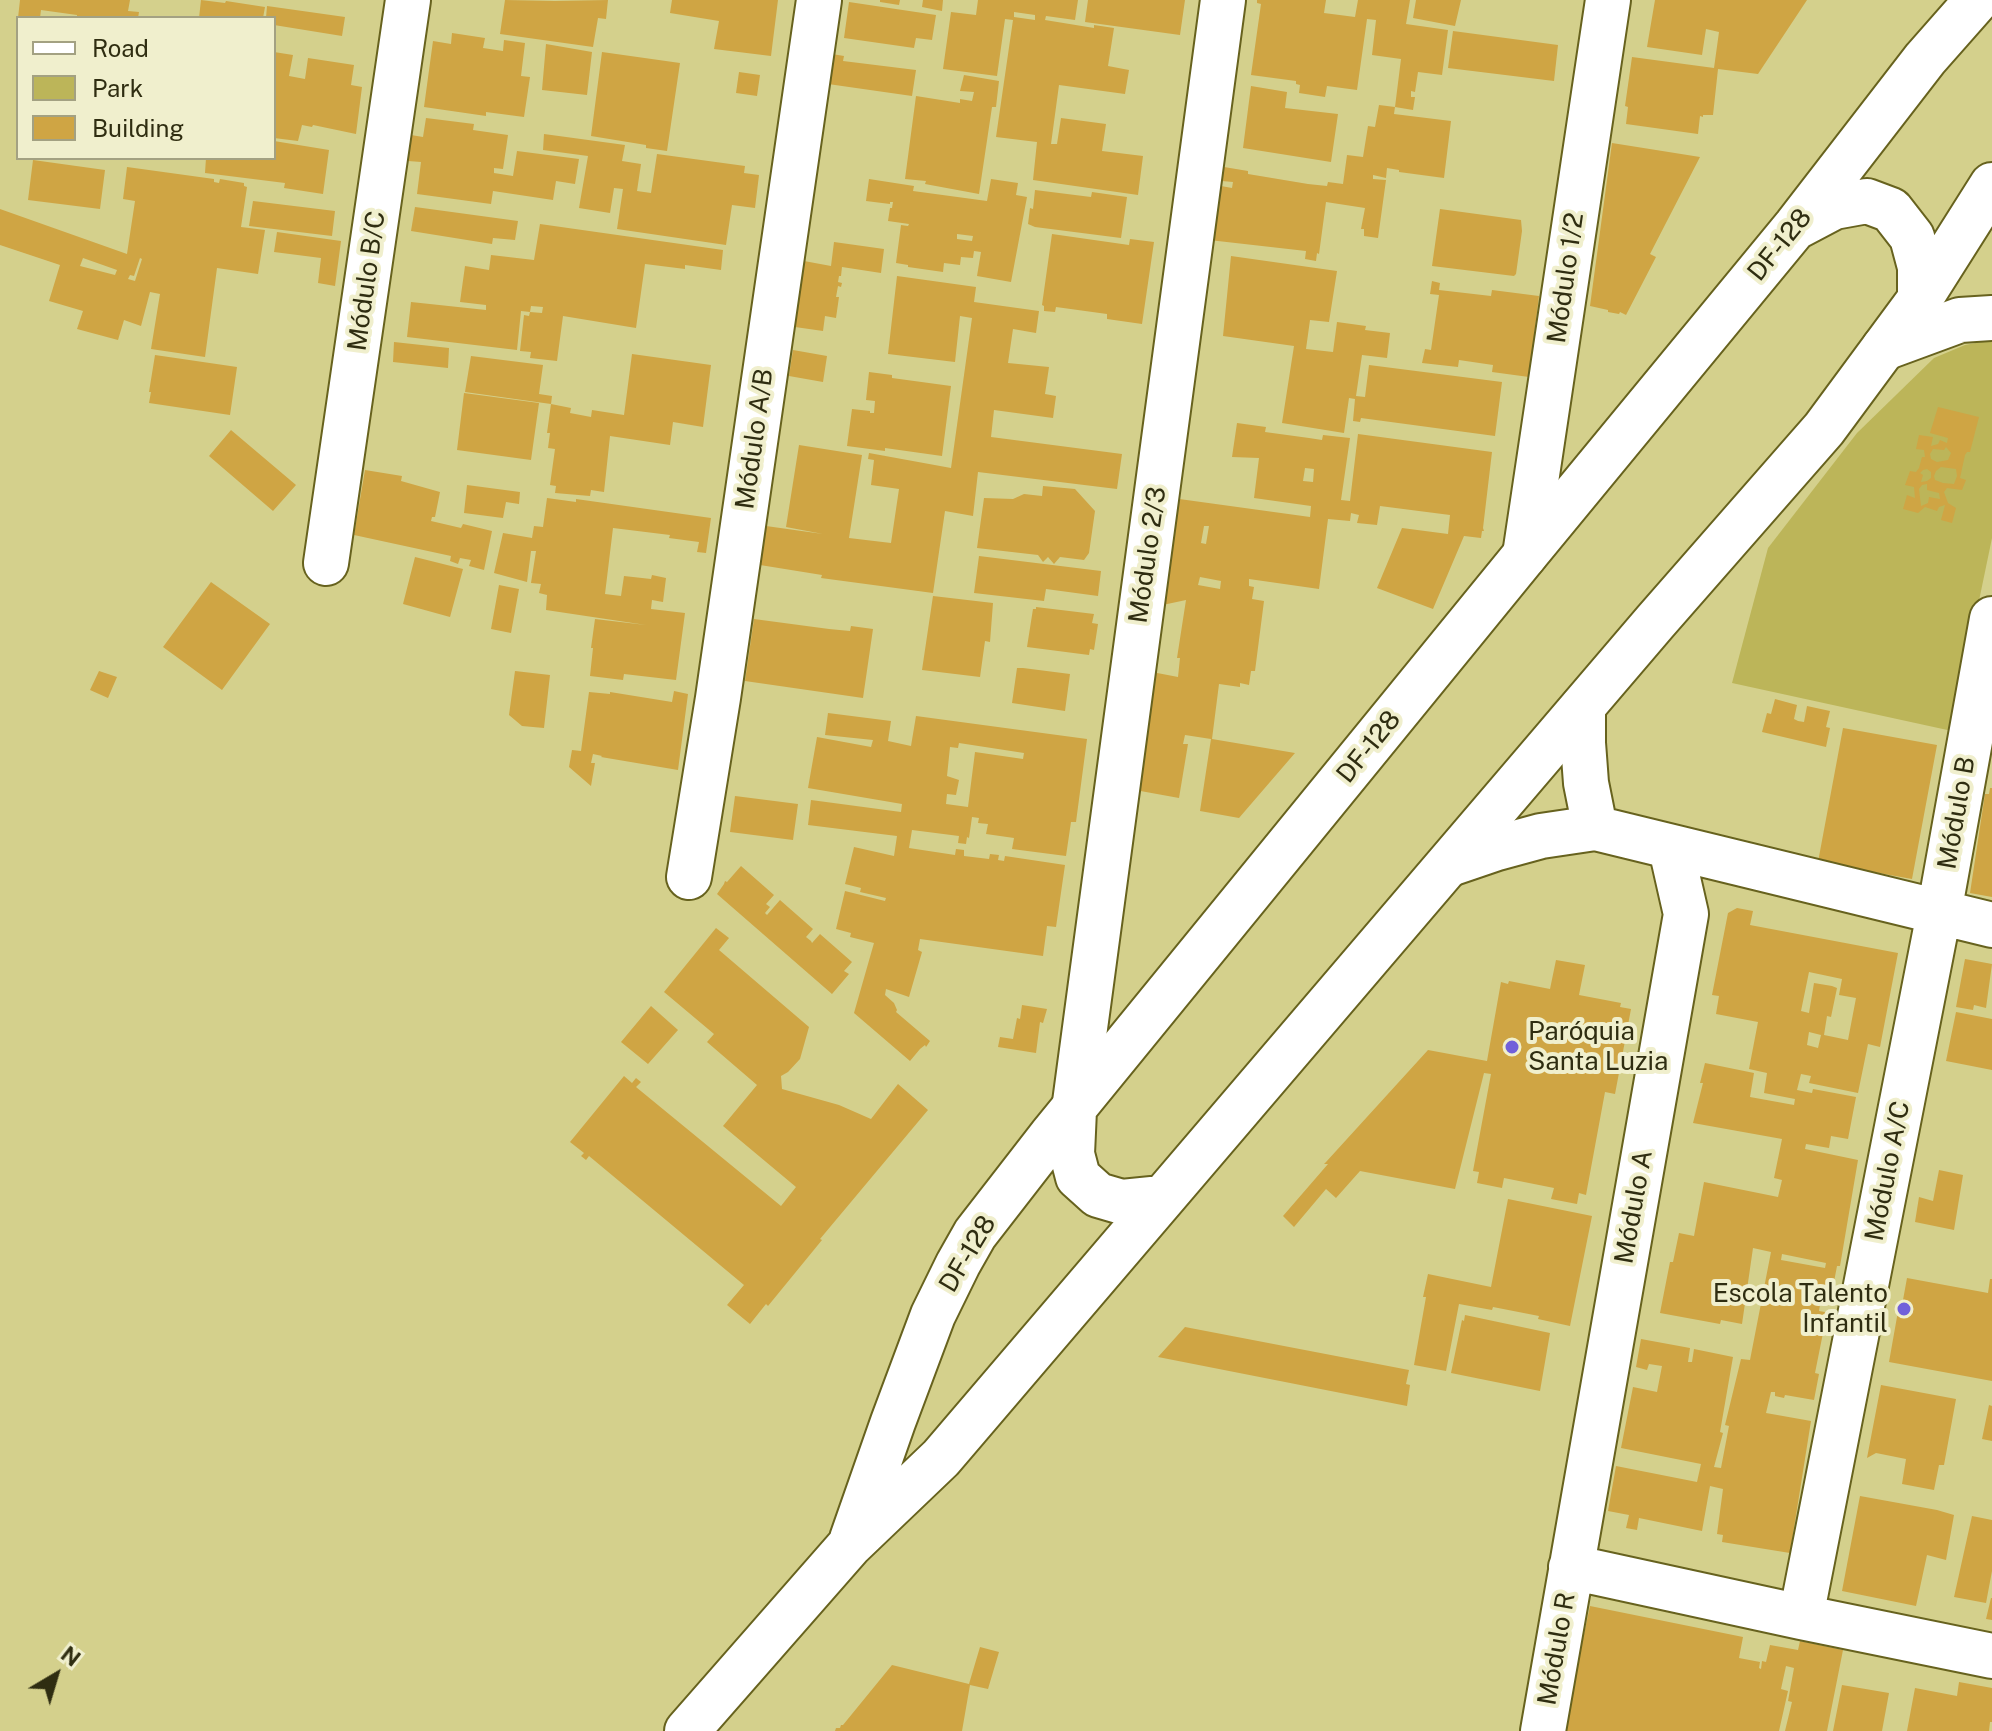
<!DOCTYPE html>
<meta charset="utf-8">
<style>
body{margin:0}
#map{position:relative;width:1992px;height:1731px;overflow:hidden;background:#d4d08c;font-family:"Public Sans",sans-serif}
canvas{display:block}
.legend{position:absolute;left:16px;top:16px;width:260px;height:144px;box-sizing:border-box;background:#f0efcd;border:2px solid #a3a182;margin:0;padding:10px 14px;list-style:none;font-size:24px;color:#2f2d11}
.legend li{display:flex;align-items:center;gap:16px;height:40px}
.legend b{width:40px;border:2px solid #a3a182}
.north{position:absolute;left:16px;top:1635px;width:80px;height:80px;-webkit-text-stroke:6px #f0efcd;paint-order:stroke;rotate:38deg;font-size:22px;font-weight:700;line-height:32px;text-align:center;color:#2f2d11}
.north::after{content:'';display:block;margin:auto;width:28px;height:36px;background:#2f2d11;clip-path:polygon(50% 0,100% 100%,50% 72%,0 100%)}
</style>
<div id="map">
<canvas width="1992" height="1731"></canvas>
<ul class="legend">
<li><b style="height:10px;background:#fff"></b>Road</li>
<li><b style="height:22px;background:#bcb559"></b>Park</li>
<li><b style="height:22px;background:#cfa544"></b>Building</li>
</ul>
<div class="north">N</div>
</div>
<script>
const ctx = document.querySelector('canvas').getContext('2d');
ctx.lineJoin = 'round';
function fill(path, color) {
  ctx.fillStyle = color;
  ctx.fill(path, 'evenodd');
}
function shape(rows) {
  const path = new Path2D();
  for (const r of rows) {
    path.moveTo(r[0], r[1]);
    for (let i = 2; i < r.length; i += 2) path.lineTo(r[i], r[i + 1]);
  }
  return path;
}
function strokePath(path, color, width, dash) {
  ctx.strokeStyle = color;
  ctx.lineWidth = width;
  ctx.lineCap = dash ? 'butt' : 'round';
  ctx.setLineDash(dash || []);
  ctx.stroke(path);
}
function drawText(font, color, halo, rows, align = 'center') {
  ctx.font = font + ' "Public Sans",sans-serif';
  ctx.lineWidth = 8;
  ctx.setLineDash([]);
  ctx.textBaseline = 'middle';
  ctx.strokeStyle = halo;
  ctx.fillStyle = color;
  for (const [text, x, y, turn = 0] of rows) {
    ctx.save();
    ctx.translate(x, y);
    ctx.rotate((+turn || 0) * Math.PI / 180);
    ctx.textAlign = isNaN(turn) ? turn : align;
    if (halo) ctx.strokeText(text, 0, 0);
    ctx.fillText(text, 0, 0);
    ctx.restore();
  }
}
fill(shape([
 [1992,340,1992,538,1952,731,1732,683,1768,548,1857,433,1934,358,1965,345]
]), '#bcb559');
fill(shape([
 [20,0,130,0,128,11,139,12,138,18,81,18,77,17,77,15,41,10,40,18,18,18],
 [201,0,225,3,226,1,265,7,263,18,199,18],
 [505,0,555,1,608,0,606,19,598,18,593,47,500,34],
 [672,0,778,0,771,56,714,49,719,21,670,13],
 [880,0,900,0,899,5,880,2],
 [923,0,943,0,942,11,922,7],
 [978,0,1078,0,1075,20,1046,16,1045,20,1094,28,1094,25,1114,28,1108,66,1129,70,1125,94,1059,85,1051,144,1057,144,1061,118,1106,124,1102,151,1143,156,1138,195,1033,180,1037,142,996,137,1013,20,1005,19,997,76,943,69,951,12,976,15],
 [1014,12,1035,15,1035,20,1014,17],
 [1088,0,1185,0,1180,35,1085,22],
 [1257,0,1326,0,1324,13,1355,17,1358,0,1410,0,1406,24,1448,30,1442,75,1418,72,1415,92,1411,91,1411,97,1415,97,1413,110,1395,107,1401,59,1372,55,1376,20,1367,19,1357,90,1327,86,1325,97,1299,93,1300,85,1296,84,1296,81,1251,75,1261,4,1257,3],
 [1416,0,1461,0,1455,26,1413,18],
 [1655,0,1807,0,1758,74,1718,69,1713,115,1703,115,1703,117,1700,116,1698,134,1626,124,1628,107,1625,106,1632,57,1714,68,1719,32,1706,29,1702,55,1647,47],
 [849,2,936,15,932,40,916,38,914,48,844,38],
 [267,6,345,17,342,36,274,25,274,18,266,18],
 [1453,31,1558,45,1554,81,1448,68],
 [452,33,485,38,483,48,503,51,504,40,525,43,521,76,530,77,524,117,486,112,486,116,424,107,433,41,451,44],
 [546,44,592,52,587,95,542,90],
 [274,52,293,55,289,76,305,79,308,58,354,65,351,85,362,87,356,134,313,125,312,127,302,125,298,141,274,138],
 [602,52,680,63,667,151,646,148,646,145,591,136],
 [832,54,844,56,843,61,916,70,912,96,828,84],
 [739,72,760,75,757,96,736,93],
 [964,75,999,81,996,107,992,107,979,194,925,184,926,181,905,179,916,96,960,103,960,99,972,101,974,92,960,91],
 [1251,86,1287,92,1285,108,1338,114,1331,162,1243,148],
 [1379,105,1395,107,1394,114,1451,121,1444,178,1399,172,1399,170,1387,168,1386,178,1373,175,1373,179,1386,180,1378,238,1364,236,1364,229,1361,229,1365,208,1326,202,1319,254,1317,253,1316,261,1305,259,1306,251,1209,240,1218,166,1248,171,1248,174,1308,184,1327,186,1328,182,1343,184,1347,155,1363,157,1368,126,1375,127],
 [1222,181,1233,182,1232,188,1221,186],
 [426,118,474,124,473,130,508,135,503,169,494,168,494,173,513,176,517,151,579,159,575,184,556,181,553,200,493,191,491,204,417,194,421,162,408,161,411,135,423,137],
 [544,134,625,145,622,161,641,164,637,191,651,193,657,154,745,166,744,173,759,175,755,208,732,205,726,245,617,229,623,189,614,188,610,213,579,208,588,156,543,150],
 [274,141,329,150,323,194,284,188,285,183,205,173,206,158,274,158],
 [1612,143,1700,157,1650,254,1656,257,1626,315,1620,312,1619,314,1608,312,1608,310,1590,306],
 [33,160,105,170,100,209,28,200],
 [127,167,214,179,214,182,219,183,220,179,244,183,244,186,247,187,241,227,265,230,258,274,217,268,205,357,151,349,160,294,150,292,141,326,124,320,118,340,77,329,83,311,49,301,60,265,0,245,0,209,127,254,135,201,123,199],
 [83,258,117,270,115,275,80,266],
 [140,258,142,259,135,281,128,279,130,275,134,276],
 [869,179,914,186,913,191,987,201,991,179,1018,183,1016,195,1027,197,1011,282,977,276,981,252,974,251,973,258,961,257,960,265,944,263,943,272,908,267,908,265,896,263,901,225,908,226,909,224,888,221,890,208,892,208,893,202,890,202,890,204,866,201],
 [957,234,973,236,972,241,957,239],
 [1035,190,1091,197,1092,192,1127,197,1121,238,1035,227,1028,224,1030,208,1033,209],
 [253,201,335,211,332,236,249,226],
 [415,207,518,221,515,240,493,238,492,244,411,231],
 [1440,209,1521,220,1522,231,1516,274,1514,276,1432,266],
 [540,224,723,250,721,270,685,265,685,269,645,264,636,328,563,316,557,361,530,358,531,352,520,351,524,315,529,316,530,312,542,313,543,307,531,306,530,312,521,311,517,350,407,337,411,302,486,310,486,305,460,302,465,266,489,270,491,255,534,260],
 [277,232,341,241,335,286,318,283,321,258,274,252],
 [1052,234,1129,245,1130,239,1154,242,1142,324,1107,319,1107,314,1056,307,1055,312,1044,311,1044,306,1042,305],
 [834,242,884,249,881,273,842,267,841,276,839,276,838,282,842,283,841,287,838,286,836,297,839,297,836,318,825,316,823,331,795,327,804,261,831,266],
 [1231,256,1337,271,1329,322,1310,320,1306,349,1333,352,1337,322,1366,326,1365,330,1390,333,1387,358,1362,355,1356,396,1365,397,1369,365,1502,382,1495,436,1361,418,1360,422,1353,421,1355,399,1349,398,1344,433,1282,423,1294,346,1223,336],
 [897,276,976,287,974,302,1039,311,1036,333,1013,329,1008,363,1049,367,1045,394,1056,396,1053,418,994,410,991,437,1122,454,1117,489,978,472,973,516,945,511,933,593,821,578,822,575,760,565,766,526,823,534,786,527,799,445,862,455,849,538,891,543,899,489,871,485,874,460,868,459,869,453,951,468,972,318,960,316,955,362,888,354],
 [1432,281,1440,283,1439,290,1491,296,1492,290,1539,296,1529,377,1492,372,1493,365,1459,360,1458,367,1422,363,1425,349,1431,350,1439,295,1430,294],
 [394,342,449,348,448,368,393,362],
 [793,350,827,356,823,382,789,376],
 [632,354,711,365,703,427,673,422,670,445,610,436,604,492,591,490,590,496,555,493,556,486,550,485,555,449,548,448,550,433,547,433,551,404,571,408,570,413,591,417,592,410,624,415],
 [155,355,237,367,230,415,149,403,151,392,149,392],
 [471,356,543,365,539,394,552,396,551,404,465,392],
 [869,372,892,375,892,378,951,386,942,456,885,448,885,451,847,446,852,409,870,411,870,413,874,413,875,401,866,400],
 [464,393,539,403,531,460,457,450],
 [1938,407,1979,417,1970,452,1967,452,1965,455,1960,478,1966,480,1962,490,1947,488,1944,492,1948,503,1956,508,1952,523,1941,520,1945,505,1939,507,1937,511,1925,507,1918,513,1903,509,1907,495,1915,498,1914,487,1905,485,1910,471,1916,472,1919,468,1922,457,1925,457,1924,450,1916,449,1919,435,1933,437,1931,446,1938,444,1940,440,1947,443,1948,438,1930,433],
 [1946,447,1951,453,1948,460,1937,462,1931,459,1930,454,1933,449,1944,450],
 [1941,467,1956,469,1957,476,1954,484,1943,483,1935,480,1934,476,1936,471],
 [1923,470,1927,469,1931,472,1931,478,1927,481,1921,482,1923,475,1920,473],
 [1927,484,1927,490,1939,493,1940,499,1929,497,1928,503,1921,506,1919,489,1922,485],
 [1237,423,1266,427,1265,432,1309,438,1322,440,1323,435,1350,438,1341,500,1350,501,1358,434,1492,452,1483,528,1484,531,1482,531,1481,538,1464,536,1433,609,1377,588,1402,528,1448,534,1450,515,1380,506,1377,525,1357,523,1359,515,1351,513,1350,521,1328,519,1319,589,1249,579,1249,586,1254,587,1252,599,1264,601,1255,671,1251,671,1249,685,1240,683,1240,687,1219,684,1212,739,1295,753,1239,818,1200,811,1211,739,1185,735,1183,744,1188,744,1179,798,1135,790,1152,672,1178,677,1180,658,1177,658,1186,600,1158,606,1172,498,1310,517,1311,506,1254,498,1259,458,1232,457],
 [1305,468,1314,469,1313,482,1303,481],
 [1204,526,1209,526,1206,544,1201,543],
 [1200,577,1221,581,1220,589,1198,585],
 [231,430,296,485,273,511,209,456],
 [365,470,402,476,401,481,440,492,435,517,432,517,431,521,461,528,463,524,492,531,484,570,469,566,471,560,460,558,458,564,450,561,451,556,354,535],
 [467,485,520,492,519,504,506,502,503,518,464,513],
 [1043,486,1075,489,1095,511,1089,553,1084,560,1060,557,1054,564,1048,557,1043,562,1038,555,977,548,984,498,1013,499,1024,494,1042,496],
 [547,498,576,502,576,499,711,518,706,553,697,552,699,542,669,538,670,535,613,528,605,594,621,596,624,576,651,579,652,575,666,578,663,602,652,600,651,609,685,613,676,680,624,674,623,680,590,676,593,648,591,648,595,619,646,625,546,610,547,595,539,593,541,584,531,583,536,551,531,551,527,582,494,573,503,533,532,538,534,526,543,527],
 [979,556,1101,571,1098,596,1046,589,1044,601,974,593],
 [415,557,463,569,450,617,403,604],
 [211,582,270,624,222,690,163,647],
 [499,585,519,589,511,633,491,629],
 [933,596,993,603,990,642,985,641,980,677,922,670],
 [1036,607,1094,614,1092,623,1098,624,1094,650,1090,649,1089,655,1027,647,1033,609,1036,609],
 [754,619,829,629,850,631,851,626,873,629,863,698,745,681],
 [1017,668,1023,668,1070,674,1065,711,1012,703],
 [99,671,117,677,108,698,90,690],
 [515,671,550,675,544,728,522,726,509,715],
 [674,691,688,694,678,770,601,757,602,756,593,754,591,763,595,763,591,786,569,767,572,750,581,751,589,692,610,694,610,692,672,702],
 [1775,699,1797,705,1794,719,1798,721,1804,722,1807,706,1830,711,1826,727,1830,728,1826,747,1762,732,1767,713,1771,714],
 [828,713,891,721,888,741,911,746,916,716,1087,739,1076,822,1071,822,1066,856,1012,849,1014,838,986,834,988,824,978,823,979,818,972,817,969,838,967,837,966,844,958,843,959,836,912,830,909,848,955,855,956,849,964,850,964,856,989,859,990,854,999,855,998,860,1004,861,1005,856,1065,865,1056,927,1047,926,1043,956,920,939,918,950,922,952,909,997,886,989,885,995,894,1003,897,1010,896,1012,930,1041,926,1047,925,1045,920,1049,910,1061,854,1013,874,943,850,937,851,933,836,929,845,891,885,901,886,898,860,892,861,888,845,884,854,847,894,856,897,836,808,825,811,800,901,812,902,804,808,788,817,737,871,747,873,740,825,735],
 [959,743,1024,753,1023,759,975,752,968,807,946,804,947,794,956,795,959,780,947,776,950,747,958,748],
 [1843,728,1937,745,1912,879,1818,862],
 [1990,788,1992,788,1992,897,1970,893,1985,794,1989,794],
 [735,796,798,804,793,840,730,832],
 [741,866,774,895,766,904,770,907,765,913,767,915,780,900,813,929,806,937,811,941,812,943,820,934,852,962,844,971,849,974,832,994,717,894,724,884,725,881,727,882],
 [1737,908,1753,911,1750,925,1898,953,1880,1047,1868,1044,1858,1093,1809,1083,1811,1076,1801,1074,1797,1090,1812,1093,1813,1089,1856,1097,1848,1139,1831,1136,1829,1148,1806,1144,1805,1149,1858,1160,1840,1266,1837,1266,1833,1287,1823,1286,1819,1311,1831,1313,1828,1334,1823,1333,1815,1373,1819,1374,1814,1400,1785,1395,1784,1398,1775,1396,1775,1392,1771,1392,1766,1413,1811,1421,1790,1553,1722,1542,1723,1535,1717,1534,1723,1489,1710,1486,1702,1531,1639,1518,1637,1530,1626,1528,1629,1515,1608,1511,1616,1466,1697,1482,1701,1464,1621,1448,1633,1387,1657,1392,1662,1366,1649,1364,1647,1370,1636,1367,1641,1339,1690,1348,1688,1362,1692,1362,1694,1349,1733,1357,1720,1432,1723,1433,1714,1467,1721,1468,1729,1426,1725,1425,1741,1359,1750,1360,1771,1252,1753,1248,1742,1324,1721,1320,1720,1324,1660,1313,1670,1262,1673,1262,1679,1233,1694,1236,1704,1182,1778,1197,1782,1180,1774,1178,1782,1139,1693,1123,1703,1083,1700,1083,1705,1063,1754,1073,1750,1097,1794,1105,1795,1099,1764,1093,1767,1073,1749,1069,1758,1022,1716,1014,1719,996,1712,995,1728,913],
 [1809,972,1842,979,1839,995,1856,998,1848,1040,1824,1035,1827,1016,1831,1017,1837,988,1832,986,1814,983,1809,1013,1801,1011],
 [1809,1032,1821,1035,1818,1048,1807,1045],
 [1782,1254,1826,1263,1825,1268,1781,1260],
 [716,928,729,938,719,950,809,1027,800,1059,788,1072,781,1076,782,1089,839,1105,871,1119,898,1084,928,1110,820,1239,822,1240,768,1306,766,1304,750,1324,727,1305,744,1285,589,1156,586,1160,581,1156,584,1153,570,1142,624,1076,632,1083,636,1078,641,1082,636,1087,781,1206,796,1187,723,1126,757,1085,707,1042,714,1034,664,992],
 [1965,959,1992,964,1986,1008,1974,1005,1973,1010,1956,1007],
 [1556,960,1585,965,1579,995,1621,1003,1620,1007,1631,1009,1615,1094,1605,1092,1586,1195,1579,1193,1577,1204,1551,1199,1554,1188,1504,1178,1502,1188,1477,1183,1479,1172,1473,1171,1491,1074,1484,1073,1455,1189,1360,1171,1336,1198,1326,1189,1294,1227,1283,1216,1328,1164,1324,1164,1326,1162,1428,1050,1487,1061,1501,982,1508,984,1509,981,1550,989],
 [1022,1005,1047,1009,1043,1023,1040,1022,1036,1053,998,1047,1000,1037,1013,1039,1017,1018,1020,1019],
 [651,1006,678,1030,648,1064,621,1042],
 [1956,1012,1992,1019,1992,1070,1946,1061],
 [1939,1170,1963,1175,1954,1230,1915,1222,1919,1197,1933,1201],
 [1508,1199,1592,1216,1570,1326,1538,1319,1539,1316,1493,1307,1492,1310,1459,1304,1446,1371,1414,1365,1426,1297,1423,1297,1428,1274,1491,1287],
 [1907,1278,1988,1293,1990,1279,1992,1279,1992,1381,1889,1362,1900,1300,1903,1300],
 [1465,1315,1550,1333,1540,1391,1451,1373,1462,1320,1464,1321],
 [1185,1327,1409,1370,1406,1384,1410,1385,1407,1406,1158,1357],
 [1881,1385,1956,1399,1944,1465,1939,1465,1934,1490,1902,1484,1906,1459,1876,1453,1867,1458],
 [1989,1405,1992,1406,1992,1441,1982,1439],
 [1860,1496,1937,1510,1954,1515,1946,1560,1927,1555,1916,1606,1842,1591],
 [1972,1516,1992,1520,1992,1571,1986,1603,1954,1597],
 [1991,1598,1992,1598,1992,1620,1986,1619],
 [1590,1606,1743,1637,1739,1658,1760,1662,1759,1668,1761,1669,1762,1661,1766,1662,1770,1645,1798,1650,1800,1641,1843,1650,1827,1731,1785,1731,1792,1702,1788,1701,1794,1668,1786,1666,1781,1689,1788,1691,1779,1731,1563,1731],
 [980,1647,999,1652,988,1689,970,1685,962,1731,835,1731,836,1728,840,1728,841,1725,843,1725,892,1665,969,1684],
 [1959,1682,1992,1688,1992,1722,1990,1722,1989,1731,1907,1731,1915,1688,1957,1696],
 [1842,1685,1889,1693,1882,1731,1833,1731]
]), '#cfa544');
const minor = shape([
 [1884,348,1960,320,1992,318],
 [1525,555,1608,0],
 [326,563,408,0],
 [1583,707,1583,743,1586,783,1595,828],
 [1450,864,1497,848,1541,836,1595,828,1992,925],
 [689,877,718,698,819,0],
 [1074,1110,1223,0],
 [1571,1567,1801,1617,1992,1656],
 [1801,1617,1939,913,1992,619],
 [1543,1731,1686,914,1671,848]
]);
const major = shape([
 [1798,226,1834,207,1867,201,1891,210,1912,237,1920,267,1920,299],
 [1074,1110,1072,1154,1078,1177,1098,1195,1122,1202,1162,1198],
 [852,1539,893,1422,933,1315,958,1264,975,1234,1051,1136,1525,555,1796,226,1925,59,1977,0],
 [687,1731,850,1545,941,1458,1655,622,1824,429,1920,299,1992,185]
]);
strokePath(minor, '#67621e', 48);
strokePath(major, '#67621e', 48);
strokePath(minor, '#fff', 44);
strokePath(major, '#fff', 44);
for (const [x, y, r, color] of [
 [1512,1047,8,"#7160da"],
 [1904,1309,8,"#7160da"]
]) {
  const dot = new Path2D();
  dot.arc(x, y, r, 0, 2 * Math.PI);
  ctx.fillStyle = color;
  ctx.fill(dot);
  strokePath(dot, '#f0efcd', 3);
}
drawText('26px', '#2f2d11', '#f0efcd', [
 ["DF-128",1780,245,-51],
 ["Módulo 1/2",1566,278,-82],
 ["Módulo B/C",367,281,-82],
 ["Módulo A/B",755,439,-82],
 ["Módulo 2/3",1148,555,-82],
 ["DF-128",1369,747,-51],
 ["Módulo B",1957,813,-80],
 ["Módulo A/C",1888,1171,-79],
 ["Módulo A",1634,1207,-80],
 ["DF-128",968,1254,-59],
 ["Módulo R",1557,1649,-80]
]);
drawText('26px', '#2f2d11', '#f0efcd', [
 ["Paróquia",1528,1032],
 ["Santa Luzia",1528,1062],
 ["Escola Talento",1888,1294,"right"],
 ["Infantil",1888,1324,"right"]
], 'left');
</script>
